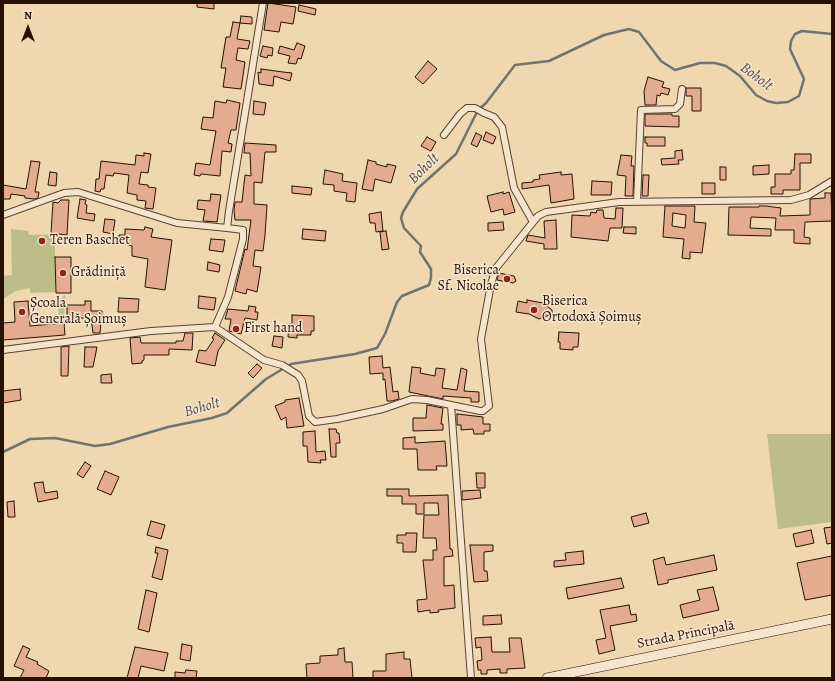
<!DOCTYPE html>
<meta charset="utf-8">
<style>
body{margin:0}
#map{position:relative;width:835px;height:681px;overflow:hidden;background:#efd7b0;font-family:Alegreya,serif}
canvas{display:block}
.frame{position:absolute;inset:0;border:4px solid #261205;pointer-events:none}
.north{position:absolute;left:8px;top:8px;width:40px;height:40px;-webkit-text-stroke:3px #f5e5cc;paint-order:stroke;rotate:0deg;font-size:11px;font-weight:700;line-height:16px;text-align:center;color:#261205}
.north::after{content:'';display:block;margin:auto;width:14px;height:18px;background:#261205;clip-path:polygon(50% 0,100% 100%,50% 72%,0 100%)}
</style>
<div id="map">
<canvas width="835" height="681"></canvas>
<div class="frame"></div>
<div class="north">N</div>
</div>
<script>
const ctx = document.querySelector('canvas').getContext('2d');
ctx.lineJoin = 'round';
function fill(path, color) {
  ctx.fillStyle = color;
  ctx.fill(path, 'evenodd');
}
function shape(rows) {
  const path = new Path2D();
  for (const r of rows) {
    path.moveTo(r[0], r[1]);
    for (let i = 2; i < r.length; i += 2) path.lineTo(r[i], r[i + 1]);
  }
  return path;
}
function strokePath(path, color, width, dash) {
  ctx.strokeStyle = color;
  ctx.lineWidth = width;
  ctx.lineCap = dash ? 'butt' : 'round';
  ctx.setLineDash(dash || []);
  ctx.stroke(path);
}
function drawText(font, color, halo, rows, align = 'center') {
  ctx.font = font + ' Alegreya,serif';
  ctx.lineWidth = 3;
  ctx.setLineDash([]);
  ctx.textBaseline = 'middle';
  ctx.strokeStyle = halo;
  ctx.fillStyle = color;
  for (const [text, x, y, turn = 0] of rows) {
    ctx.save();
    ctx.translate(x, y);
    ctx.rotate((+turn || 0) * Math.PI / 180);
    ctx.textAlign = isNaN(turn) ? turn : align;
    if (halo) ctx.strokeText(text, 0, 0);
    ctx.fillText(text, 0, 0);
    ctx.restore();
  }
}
fill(shape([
 [11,229,28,231,29,235,55,234,55,292,30,293,30,288,16,291,3,299,3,276,12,275],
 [65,295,64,322,34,324,33,313,39,312,42,318,48,322,57,318,59,312,56,304],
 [767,434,832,434,832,522,778,529]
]), '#bcbd89');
strokePath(shape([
 [3,452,30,439,55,438,95,446,110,444,168,427,212,418,227,413,266,379,291,364,355,354,377,348,385,334,397,302,402,296,429,285,431,278,431,269,420,252,421,246,404,228,401,218,403,212,417,189,456,154,478,110,486,103,515,65,549,61,604,35,629,29,639,32,661,61,675,70,700,63,715,63,726,66,740,76,756,95,767,101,776,103,788,102,799,96,804,79,790,49,791,41,795,34,802,31,832,34]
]), '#6f7470', 2.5);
const building = shape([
 [197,3,214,3,214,9,197,7,197,3],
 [268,3,296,7,293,24,281,22,279,32,264,30,268,3],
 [299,5,316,9,315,15,298,11,299,5],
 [241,16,252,17,252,24,240,23,241,16],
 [233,22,240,23,237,39,250,41,248,49,238,48,236,60,245,62,241,89,223,87,226,68,221,68,226,37,230,37,233,22],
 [297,43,305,46,301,59,298,58,296,64,288,63,290,56,278,53,280,46,294,50,297,43],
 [263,46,273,48,272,56,268,55,267,58,260,56,263,46],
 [428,61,437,69,423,84,415,77,428,61],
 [261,69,283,72,292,73,290,81,274,76,273,86,259,84,258,72,261,73,261,69],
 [648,77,664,82,662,87,670,89,668,95,661,93,660,96,657,95,656,105,645,105,644,91,648,77],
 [686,88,701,88,701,111,692,111,692,96,686,96,686,88],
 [227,100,240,103,236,130,231,130,228,143,232,144,231,152,222,151,220,176,201,174,200,176,194,175,196,163,210,165,216,131,201,129,203,117,213,118,215,101,226,103,227,100],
 [254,101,266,103,264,115,253,114,254,101],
 [645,114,672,114,672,116,679,116,679,127,645,126,645,114],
 [486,132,496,137,493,144,483,140,486,132],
 [476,133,482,136,477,147,471,144,476,133],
 [427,137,436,142,431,151,421,146,427,137],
 [645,137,665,137,665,146,647,146,647,143,645,143,645,137],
 [245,143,276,145,276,152,265,152,262,183,254,182,254,204,267,205,265,235,263,251,255,250,253,266,261,267,257,292,247,289,246,294,235,291,245,249,247,250,251,220,235,220,234,210,235,202,242,202,245,175,251,176,250,153,244,153,245,143],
 [682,150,683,160,678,160,679,164,662,165,661,159,675,158,675,151,682,150],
 [144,153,151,154,148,173,141,172,139,184,148,185,148,187,156,188,153,209,145,208,146,201,137,200,137,195,127,193,129,175,114,173,113,176,106,175,104,189,101,189,100,192,95,191,96,179,99,179,101,161,135,165,136,155,144,156,144,153],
 [795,154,811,154,811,163,800,163,800,190,783,190,783,194,771,194,771,187,775,187,775,174,791,174,791,170,794,170,795,154],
 [621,155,632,156,631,166,634,166,633,196,625,196,626,176,617,175,621,155],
 [368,160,376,162,376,164,387,167,387,164,396,166,391,183,375,179,373,191,362,189,368,160],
 [31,161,40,162,35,192,39,192,38,198,34,199,25,198,25,196,11,194,10,199,3,199,3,185,26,189,31,161],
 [769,165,769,174,753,175,753,166,769,165],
 [720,167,726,167,726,180,720,180,720,167],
 [325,170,343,174,342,181,357,183,355,202,346,201,347,193,334,191,334,185,323,184,325,170],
 [50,172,57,173,56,186,48,185,50,172],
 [561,172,561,175,572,174,574,199,551,203,549,185,522,189,522,183,533,182,533,180,540,179,539,175,561,172],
 [643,175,649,175,648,196,642,196,643,175],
 [592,181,612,182,611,195,591,195,592,181],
 [702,183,715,183,715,194,702,194,702,183],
 [292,186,312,188,311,195,292,193,292,186],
 [503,192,503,194,509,192,515,212,504,215,503,209,491,212,487,196,503,192],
 [825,193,831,193,832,221,805,222,804,237,810,238,810,244,794,243,794,230,775,230,776,218,751,217,750,228,771,229,771,236,728,235,729,207,759,207,759,206,766,206,781,208,780,216,810,215,810,199,825,198,825,193],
 [211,194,221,195,217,222,203,221,205,210,197,209,198,200,210,201,211,194],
 [80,199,86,200,85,204,87,205,86,213,95,214,94,221,77,218,80,199],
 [61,200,69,200,67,235,51,233,53,202,58,203,61,200],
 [665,206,695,206,694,222,706,223,702,253,690,252,690,259,682,258,684,239,663,237,665,206],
 [673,213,686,215,685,228,672,226,673,213],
 [616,208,623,208,622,228,610,228,608,241,571,237,572,215,590,216,591,212,596,213,597,210,603,210,604,218,615,219,616,208],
 [381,212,383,231,376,232,375,223,370,223,369,214,381,212],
 [105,219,115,220,113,234,103,232,105,219],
 [556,220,557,249,544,249,544,244,526,241,528,235,545,238,544,221,556,220],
 [503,222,504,230,488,231,488,223,503,222],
 [145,227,153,229,151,237,172,240,165,290,145,287,148,259,132,256,132,246,119,242,119,235,125,235,125,229,144,230,145,227],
 [624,227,636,227,636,234,623,233,624,227],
 [303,229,326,231,325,241,302,239,303,229],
 [386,231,389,249,382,250,380,232,386,231],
 [211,239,225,240,223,252,209,250,211,239],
 [55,257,71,257,71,293,56,293,55,257],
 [208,262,220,265,219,272,207,270,208,262],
 [499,273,514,276,516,281,513,283,497,280,499,273],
 [199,296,216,298,214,310,198,308,199,296],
 [119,298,139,299,138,312,118,312,119,298],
 [527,300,543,303,552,310,552,314,539,319,529,314,516,312,518,301,527,303,527,300],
 [28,301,30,326,64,323,65,335,3,340,3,323,15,322,14,302,28,301],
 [85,301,91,301,91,311,102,311,100,333,93,333,91,318,67,318,67,305,85,305,85,301],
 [249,306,256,307,255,312,258,312,257,320,245,318,241,334,229,331,231,319,225,319,228,309,248,311,249,306],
 [292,315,314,316,314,331,311,331,311,335,297,335,297,338,288,337,289,324,292,324,292,315],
 [559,332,579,333,578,347,573,347,573,350,560,349,560,342,558,342,559,332],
 [185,333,193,333,192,350,169,349,169,355,144,355,144,360,142,361,142,363,132,364,130,338,140,337,141,343,176,343,176,341,183,341,185,333],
 [215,333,225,340,218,351,215,366,196,362,199,350,206,351,214,339,212,338,215,333],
 [274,336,283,337,282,348,272,346,274,336],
 [69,346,68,376,61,376,61,347,69,346],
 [85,347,97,347,93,367,84,367,85,347],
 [382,356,383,368,390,367,393,392,398,391,399,399,392,401,387,401,385,379,383,380,383,373,370,374,369,357,382,356],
 [257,364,262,368,253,378,248,373,257,364],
 [412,367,421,368,420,373,435,376,436,368,445,369,442,388,457,390,461,368,467,370,464,391,479,392,479,402,471,402,471,398,443,396,443,399,409,392,412,367],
 [111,374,112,383,101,383,101,375,111,374],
 [20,389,21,400,3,403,3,391,20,389],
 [299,398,304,426,287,428,286,417,281,420,275,406,285,402,285,400,299,398],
 [427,405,443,408,441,424,443,424,443,430,413,431,413,418,426,418,427,405],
 [457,414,483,417,483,424,490,424,490,431,484,431,484,434,474,434,473,429,461,430,461,425,457,425,457,414],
 [329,429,336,429,337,433,339,433,340,443,336,443,336,457,331,457,329,429],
 [315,431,316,452,325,451,326,460,320,460,321,463,308,462,307,446,303,446,303,432,315,431],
 [415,437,415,443,445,441,447,466,436,466,437,470,418,470,417,449,403,449,403,438,415,437],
 [85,462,91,466,83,478,77,474,85,462],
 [105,471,119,477,111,495,97,489,105,471],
 [476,473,485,473,485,488,477,488,476,473],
 [43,482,45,493,57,491,58,498,38,502,34,483,43,482],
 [387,489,409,489,409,496,448,495,450,549,452,549,453,556,444,557,444,586,454,585,455,608,438,610,439,612,430,613,430,610,418,612,417,600,427,599,423,560,433,560,433,550,437,550,436,538,423,538,424,515,439,515,438,503,424,503,424,514,416,514,416,504,402,504,402,496,387,496,387,489],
 [480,490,481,498,462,500,462,491,480,490],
 [14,501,15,517,8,517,7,502,14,501],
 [646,513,649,523,634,527,631,517,646,513],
 [151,521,165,525,161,539,147,535,151,521],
 [832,527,832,543,827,544,824,528,832,527],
 [811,530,814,543,796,547,793,534,811,530],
 [406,533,417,533,416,552,403,552,403,543,397,543,397,535,406,535,406,533],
 [470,545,493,545,493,551,484,552,484,571,487,571,488,581,474,582,470,545],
 [156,547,168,550,162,580,152,577,158,553,155,553,156,547],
 [583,551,584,564,554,567,554,561,566,560,565,553,583,551],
 [714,555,717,570,668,580,668,583,658,585,653,560,664,557,666,565,714,555],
 [832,556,832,595,805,600,797,563,832,556],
 [621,578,624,588,568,599,566,588,621,578],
 [713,587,719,610,683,618,680,605,700,600,697,590,713,587],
 [146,590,157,593,149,632,138,629,146,590],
 [629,605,631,615,636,614,637,621,610,626,615,650,599,654,596,640,606,638,600,610,629,605],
 [501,615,502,624,483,625,483,616,501,615],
 [491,637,492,652,510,652,509,638,521,638,525,668,507,669,507,673,500,673,500,669,487,670,487,674,481,674,481,670,478,670,477,661,482,660,481,647,476,648,475,638,491,637],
 [182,644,192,646,190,661,180,659,182,644],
 [23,646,30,649,26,657,38,662,37,664,49,671,46,678,20,678,24,670,14,666,23,646],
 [135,647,168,653,164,671,141,666,138,678,127,678,135,647],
 [344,648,345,662,352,662,353,678,307,678,306,664,320,663,320,656,338,655,338,649,344,648],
 [404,652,404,659,410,659,412,678,373,678,373,671,386,671,386,654,404,652],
 [186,670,197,671,196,678,175,678,175,672,185,673,186,670]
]);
fill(building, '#e3ab8f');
strokePath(building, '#261205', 1);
const street = shape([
 [444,135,460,114,467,108,475,108,484,113,494,117,502,127,514,188,533,222],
 [637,202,641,110,675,109,680,104,682,89],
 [3,215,64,193,78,192,177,223,227,228],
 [215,327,228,297,243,239,243,230,227,228,229,211,263,3],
 [3,350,151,331,215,327,264,360,282,365,298,375,302,381,309,416,315,422,337,419,383,409,412,399,427,400,451,405],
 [471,678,451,405,480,411,483,411,489,406,481,339,491,284,496,268,538,216,546,212,619,202,791,200,809,195,832,181]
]);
const secondary = shape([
 [547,678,832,619]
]);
strokePath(street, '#584330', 8);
strokePath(secondary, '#261205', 10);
strokePath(street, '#f5e5cc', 6);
strokePath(secondary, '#f5e5cc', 9);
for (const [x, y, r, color] of [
 [42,241,4,"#8f2418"],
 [63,273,4,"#8f2418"],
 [507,279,4,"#8f2418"],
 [534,310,4,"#8f2418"],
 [22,312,4,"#8f2418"],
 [236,329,4,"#8f2418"]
]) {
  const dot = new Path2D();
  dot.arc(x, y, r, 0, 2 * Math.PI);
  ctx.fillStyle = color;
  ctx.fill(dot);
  strokePath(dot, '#f5e5cc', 1.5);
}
drawText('14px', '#261205', '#f5e5cc', [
 ["Teren Baschet",50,241],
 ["Biserica",499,271,"right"],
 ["Sf. Nicolae",499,287,"right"],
 ["Grădiniță",71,273],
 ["Biserica",542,302],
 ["Ortodoxă Șoimuș",542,318],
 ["Școala",30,304],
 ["Generală Șoimuș",30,320],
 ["First hand",244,329]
], 'left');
drawText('14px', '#261205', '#f5e5cc', [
 ["Strada Principală",686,635,-11]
]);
drawText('italic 15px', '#514b44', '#f5e5cc', [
 ["Boholt",756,77,37],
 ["Boholt",424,169,-44],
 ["Boholt",202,408,-16]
]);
</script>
